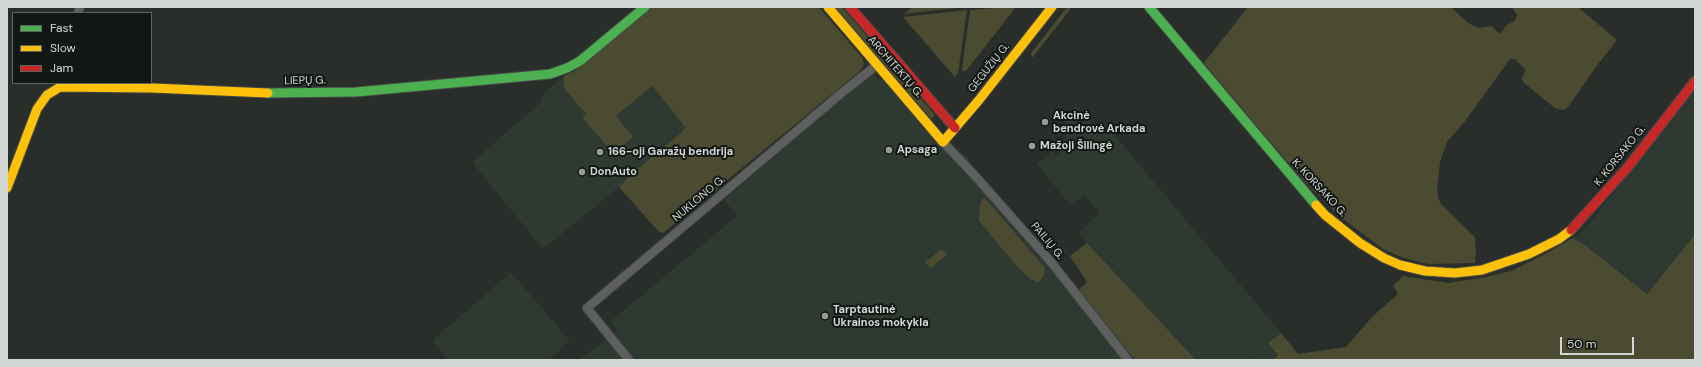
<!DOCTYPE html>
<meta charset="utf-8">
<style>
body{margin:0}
#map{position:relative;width:1702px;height:367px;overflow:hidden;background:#292e2b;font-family:"DM Sans",sans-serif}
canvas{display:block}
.frame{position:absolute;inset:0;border:8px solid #d2d7d4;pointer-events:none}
.legend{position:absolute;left:12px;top:12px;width:140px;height:72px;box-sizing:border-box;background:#131714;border:1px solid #5f6461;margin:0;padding:5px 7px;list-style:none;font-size:12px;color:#d2d7d4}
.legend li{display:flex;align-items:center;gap:8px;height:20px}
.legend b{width:20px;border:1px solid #5f6461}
.scale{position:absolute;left:1560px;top:337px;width:74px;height:18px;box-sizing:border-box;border:2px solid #d2d7d4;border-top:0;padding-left:5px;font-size:12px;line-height:14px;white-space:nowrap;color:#d2d7d4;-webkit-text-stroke:3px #131714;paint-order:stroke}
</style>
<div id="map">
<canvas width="1702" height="367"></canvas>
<div class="frame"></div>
<ul class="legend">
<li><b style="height:5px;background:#4caf50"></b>Fast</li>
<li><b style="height:5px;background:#ffc107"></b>Slow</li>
<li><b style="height:5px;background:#c62828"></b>Jam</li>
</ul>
<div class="scale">50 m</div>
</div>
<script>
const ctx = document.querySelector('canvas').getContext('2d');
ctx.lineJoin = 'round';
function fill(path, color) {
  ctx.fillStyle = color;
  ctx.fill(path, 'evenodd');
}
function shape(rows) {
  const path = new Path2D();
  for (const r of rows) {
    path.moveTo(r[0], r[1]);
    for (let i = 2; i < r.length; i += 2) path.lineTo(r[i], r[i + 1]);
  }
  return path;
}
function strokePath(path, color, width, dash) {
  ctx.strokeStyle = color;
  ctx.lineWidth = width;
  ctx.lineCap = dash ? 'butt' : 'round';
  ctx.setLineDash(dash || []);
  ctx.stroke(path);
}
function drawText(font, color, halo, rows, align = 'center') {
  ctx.font = font + ' "DM Sans",sans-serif';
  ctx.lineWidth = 4;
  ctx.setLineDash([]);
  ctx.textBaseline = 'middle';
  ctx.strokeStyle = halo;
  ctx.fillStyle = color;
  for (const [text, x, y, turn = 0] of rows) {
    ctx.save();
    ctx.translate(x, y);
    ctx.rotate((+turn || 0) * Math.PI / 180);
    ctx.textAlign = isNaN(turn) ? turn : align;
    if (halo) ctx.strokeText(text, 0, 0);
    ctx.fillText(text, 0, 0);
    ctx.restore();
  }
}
fill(shape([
 [874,75,885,82,953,161,965,154,981,178,1079,290,1135,360,578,360,618,331,611,321,737,216,724,200,867,76],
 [563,77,565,90,586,114,583,117,616,116,652,86,685,127,682,132,630,175,619,187,543,249,472,162,539,104,545,92],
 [1695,91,1695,234,1647,294,1585,245,1573,238,1583,231],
 [1076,106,1098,130,1105,124,1281,333,1268,343,1278,355,1273,360,1254,360,1252,358,1249,360,1196,360,1087,243,1079,232,1100,213,1084,195,1071,206,1037,164,1052,151,1056,155,1059,154,1056,147,1067,137,1064,120],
 [511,272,570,341,548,360,448,360,432,341]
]), '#2d3931');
fill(shape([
 [649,7,819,7,863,59,864,65,860,71,663,233,659,232,619,187,630,175,682,132,685,127,652,86,616,116,633,137,613,153,582,117,586,114,565,90,563,77,574,71],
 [835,7,842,7,935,115,931,119],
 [912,7,966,7,904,14],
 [1004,7,1016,7,966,71,963,71,962,69,970,10],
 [1067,7,1072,7,1032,58,1031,53],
 [1248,7,1451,7,1468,23,1478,28,1491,26,1500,34,1507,25,1515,21,1517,15,1512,7,1578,7,1617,40,1595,68,1575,97,1567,108,1563,110,1555,108,1524,83,1522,78,1526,70,1515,59,1510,59,1465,121,1447,142,1440,162,1437,188,1438,198,1441,204,1475,237,1476,253,1475,263,1428,264,1404,258,1383,249,1338,215,1305,182,1272,144,1204,63],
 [967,10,958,73,955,77,903,17],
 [985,198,1045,268,1044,276,1038,283,1029,278,1015,264,979,221,980,204,982,199],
 [1695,234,1695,360,1273,360,1278,355,1268,343,1281,333,1298,354,1346,347,1372,317,1398,294,1393,286,1403,276,1448,283,1481,278,1511,271,1549,252,1573,238,1585,245,1647,294],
 [1087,243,1196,360,1135,360,1079,290,1087,282,1070,256],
 [942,249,947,255,930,268,925,262]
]), '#4b4b32');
const street = shape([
 [78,13,80,7],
 [943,142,977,178,1051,262,1128,360],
 [629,360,587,308,844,91,877,65]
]);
const fast = shape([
 [1149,7,1316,205],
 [268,93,356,92,550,74,567,68,580,61,645,7]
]);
const slow = shape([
 [828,7,943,142],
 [943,142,979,100,1052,7],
 [7,188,37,109,47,95,60,87,152,88,268,93],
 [1316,205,1325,215,1360,243,1384,258,1400,265,1425,271,1455,273,1482,270,1529,254,1559,239,1571,230]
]);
const jam = shape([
 [850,7,955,128],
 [1571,230,1628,167,1695,81]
]);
strokePath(street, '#454946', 10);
strokePath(fast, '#454946', 11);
strokePath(slow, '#454946', 11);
strokePath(jam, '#454946', 11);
strokePath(street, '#5e605f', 8);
strokePath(fast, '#4caf50', 9);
strokePath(slow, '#ffc107', 9);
strokePath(jam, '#c62828', 9);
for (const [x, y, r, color] of [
 [1045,122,4,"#979c99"],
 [1032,146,4,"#979c99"],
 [889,150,4,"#979c99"],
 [600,152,4,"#979c99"],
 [582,172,4,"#979c99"],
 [825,316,4,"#979c99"]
]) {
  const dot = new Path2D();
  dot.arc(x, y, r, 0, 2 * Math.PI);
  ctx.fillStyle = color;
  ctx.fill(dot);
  strokePath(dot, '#131714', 1.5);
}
drawText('11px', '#d2d7d4', '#131714', [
 ["ARCHITEKTŲ G.",895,67,49],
 ["GEGUŽIŲ G.",989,68,-52],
 ["LIEPŲ G.",305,81,-1],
 ["K. KORSAKO G.",1620,156,-51],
 ["K. KORSAKO G.",1319,188,47],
 ["NUKLONO G.",699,199,-40],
 ["PAILIŲ G.",1047,241,50]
]);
drawText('bold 11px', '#d2d7d4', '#131714', [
 ["Akcinė",1053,116],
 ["bendrovė Arkada",1053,129],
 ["Mažoji Šilingė",1040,146],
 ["Apsaga",897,150],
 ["166-oji Garažų bendrija",608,152],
 ["DonAuto",590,172],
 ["Tarptautinė",833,310],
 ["Ukrainos mokykla",833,323]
], 'left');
</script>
